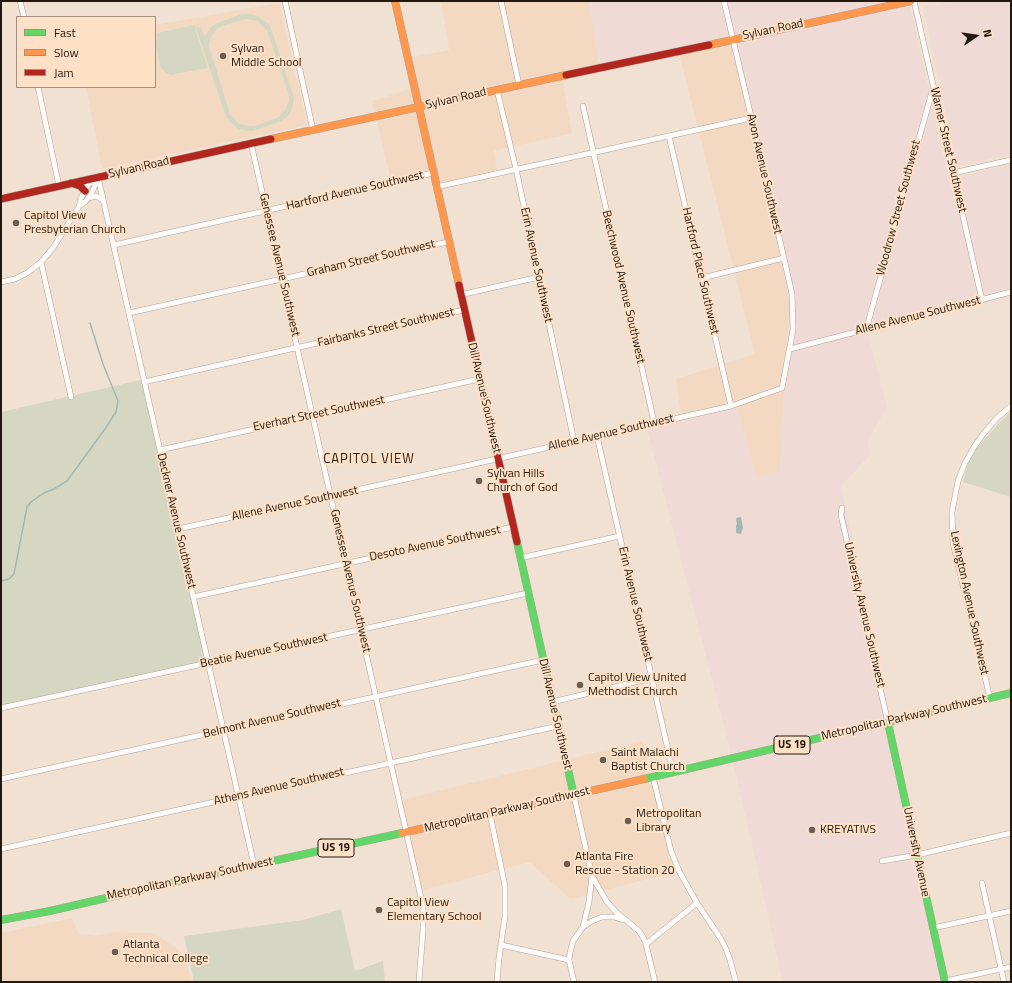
<!DOCTYPE html>
<style>
body{margin:0}
#map{position:relative;width:1012px;height:983px;overflow:hidden;background:#f1e1d3;font-family:"Titillium Web",sans-serif}
canvas{display:block}
.frame{position:absolute;inset:0;border:2px solid #22180f;pointer-events:none}
.legend{position:absolute;left:16px;top:16px;width:140px;height:72px;box-sizing:border-box;background:#fee0c6;border:1px solid #a6907d;margin:0;padding:5px 7px;list-style:none;font-size:12px;color:#22180f}
.legend li{display:flex;align-items:center;gap:8px;height:20px}
.legend b{width:20px;border:1px solid #a6907d}
.north{position:absolute;left:956px;top:16px;width:40px;height:40px;-webkit-text-stroke:3px #fee0c6;paint-order:stroke;rotate:77deg;font-size:11px;font-weight:700;line-height:16px;text-align:center;color:#22180f}
.north::after{content:'';display:block;margin:auto;width:14px;height:18px;background:#22180f;clip-path:polygon(50% 0,100% 100%,50% 72%,0 100%)}
</style>
<div id="map">
<canvas width="1012" height="983"></canvas>
<div class="frame"></div>
<ul class="legend">
<li><b style="height:5px;background:#63d668"></b>Fast</li>
<li><b style="height:5px;background:#ff974d"></b>Slow</li>
<li><b style="height:5px;background:#b3261e"></b>Jam</li>
</ul>
<div class="north">N</div>
</div>
<script>
const ctx = document.querySelector('canvas').getContext('2d');
ctx.lineJoin = 'round';
function fill(path, color) {
  ctx.fillStyle = color;
  ctx.fill(path, 'evenodd');
}
function shape(rows) {
  const path = new Path2D();
  for (const r of rows) {
    path.moveTo(r[0], r[1]);
    for (let i = 2; i < r.length; i += 2) path.lineTo(r[i], r[i + 1]);
  }
  return path;
}
function strokePath(path, color, width, dash) {
  ctx.strokeStyle = color;
  ctx.lineWidth = width;
  ctx.lineCap = dash ? 'butt' : 'round';
  ctx.setLineDash(dash || []);
  ctx.stroke(path);
}
function drawText(font, color, halo, rows, align = 'center') {
  ctx.font = font + ' "Titillium Web",sans-serif';
  ctx.lineWidth = 4;
  ctx.setLineDash([]);
  ctx.textBaseline = 'middle';
  ctx.strokeStyle = halo;
  ctx.fillStyle = color;
  for (const [text, x, y, turn = 0] of rows) {
    ctx.save();
    ctx.translate(x, y);
    ctx.rotate((+turn || 0) * Math.PI / 180);
    ctx.textAlign = isNaN(turn) ? turn : align;
    if (halo) ctx.strokeText(text, 0, 0);
    ctx.fillText(text, 0, 0);
    ctx.restore();
  }
}
fill(shape([
 [441,1,589,1,600,69,562,78,572,133,494,151,497,170,434,186,431,172,391,181,372,101,414,88,408,58,449,50],
 [279,3,307,125,102,169,86,87,155,87,155,25],
 [734,38,791,308,786,361,780,471,756,477,737,407,681,414,676,379,755,354,683,69,679,50],
 [642,741,679,871,570,899,530,862,419,891,398,801],
 [72,918,77,931,81,934,97,936,115,932,154,933,178,949,184,957,193,982,1,982,1,933]
]), '#f4d9c2');
fill(shape([
 [589,1,909,1,949,180,1011,164,1011,287,1002,290,1005,299,868,334,887,407,868,440,870,455,841,486,947,982,783,982,732,757,646,425,681,414,737,407,756,477,780,471,786,361,791,308,734,38,600,69],
 [950,1,1011,1,1011,154,957,166,923,7]
]), '#f0dad6');
fill(shape([
 [242,14,251,14,258,16,269,24,272,31,294,98,292,109,288,116,283,120,277,123,252,131,243,130,237,128,232,124,226,117,196,28,201,27,205,37,210,28,215,24],
 [246,19,258,21,267,31,288,92,289,100,285,110,279,117,255,126,248,126,238,123,230,114,209,46,211,37,217,29,222,26],
 [191,25,195,26,196,32,208,68,174,74,171,75,165,72,160,66,155,43,157,39,157,34,158,33,186,27],
 [145,379,206,665,1,709,1,412],
 [1011,412,1011,497,963,482,968,464,977,448,1000,422],
 [341,909,355,971,383,961,385,982,194,982,184,936,303,920]
]), '#d6d7c3');
fill(shape([
 [741,517,743,528,741,534,736,533,736,525,737,525,736,518]
]), '#a3b8b4');
strokePath(shape([
 [1,581,9,579,14,574,27,507,31,502,44,493,54,489,67,481,105,429,116,412,118,401,103,364,90,323]
]), '#a3b8b4', 1.5);
const street = shape([
 [20,1,24,17],
 [285,1,313,130],
 [501,1,519,85],
 [914,1,982,300],
 [38,87,59,186],
 [497,90,516,169,574,441],
 [583,106,654,422],
 [669,136,731,406],
 [251,143,420,893,423,908,423,930,419,982],
 [953,173,1011,160],
 [98,177,254,865],
 [436,187,751,118],
 [88,198,96,196,103,200],
 [80,205,85,202,90,196,94,188,98,177],
 [114,245,433,173],
 [41,262,71,397],
 [702,278,784,258],
 [1,282,15,279,27,273,41,262,53,248,80,205,80,200,88,185,96,178],
 [460,295,539,277],
 [129,313,448,242],
 [866,330,933,88],
 [790,349,1011,292],
 [144,382,464,310],
 [597,436,673,772],
 [160,450,479,379],
 [842,508,841,515,888,723],
 [178,529,461,467,731,406,782,388,793,330,792,294,775,219,724,1],
 [520,558,620,536],
 [193,597,513,527],
 [990,698,953,543,952,512,958,481,965,463,974,447,984,433,997,418,1011,406],
 [552,702,652,678],
 [1,708,528,593],
 [653,777,671,851,679,871,697,903,721,939,726,949,730,960,736,982],
 [1,779,543,660],
 [574,796,592,876,607,902,616,912,639,931,643,937,646,944,655,982],
 [490,814,505,886,505,916,499,958,497,982],
 [1,849,558,726],
 [882,861,917,855,1011,833],
 [982,883,1004,982],
 [583,927,592,921,602,917,614,917,623,920],
 [933,928,1011,911],
 [646,944,697,903],
 [501,945,569,960],
 [945,981,1011,967],
 [574,982,569,960,570,953,573,941,583,927,589,902,592,876]
]);
const fast = shape([
 [517,542,574,796],
 [888,723,945,982],
 [644,779,1011,693],
 [1,920,50,911,162,885,402,833]
]);
const slow = shape([
 [395,1,459,285],
 [709,45,911,1],
 [271,139,566,75],
 [402,833,644,779]
]);
const jam = shape([
 [566,75,709,45],
 [71,183,80,186,85,191],
 [1,199,271,139],
 [459,285,517,542]
]);
strokePath(street, '#afa398', 6);
strokePath(fast, '#afa398', 8);
strokePath(slow, '#afa398', 8);
strokePath(jam, '#afa398', 8);
strokePath(street, '#fdfaf8', 5);
strokePath(fast, '#63d668', 7);
strokePath(slow, '#ff974d', 7);
strokePath(jam, '#b3261e', 7);
for (const [x, y, r, color] of [
 [223,56,4,"#6a5e54"],
 [16,223,4,"#6a5e54"],
 [479,481,4,"#6a5e54"],
 [580,685,4,"#6a5e54"],
 [603,760,4,"#6a5e54"],
 [628,821,4,"#6a5e54"],
 [812,830,4,"#6a5e54"],
 [567,864,4,"#6a5e54"],
 [379,910,4,"#6a5e54"],
 [115,952,4,"#6a5e54"]
]) {
  const dot = new Path2D();
  dot.arc(x, y, r, 0, 2 * Math.PI);
  ctx.fillStyle = color;
  ctx.fill(dot);
  strokePath(dot, '#fee0c6', 1.5);
}
for (const [x, y, w] of [
 [792,745,36],
 [336,848,36]
]) {
  const box = new Path2D();
  box.roundRect(x - w / 2, y - 9, w, 18, 3);
  ctx.fillStyle = '#fee0c6';
  ctx.fill(box);
  strokePath(box, '#22180f', 1);
}
drawText('bold 11px', '#22180f', null, [
 ["US 19",792,745],
 ["US 19",336,848]
]);
drawText('12px', '#22180f', '#fee0c6', [
 ["Sylvan Road",773,30,-12],
 ["Sylvan Road",456,99,-13],
 ["Warner Street Southwest",948,150,77],
 ["Sylvan Road",139,168,-13],
 ["Avon Avenue Southwest",764,174,77],
 ["Hartford Avenue Southwest",355,191,-13],
 ["Woodrow Street Southwest",899,208,-75],
 ["Graham Street Southwest",371,259,-13],
 ["Genessee Avenue Southwest",279,265,77],
 ["Erin Avenue Southwest",536,265,78],
 ["Hartford Place Southwest",700,271,77],
 ["Beechwood Avenue Southwest",623,287,77],
 ["Allene Avenue Southwest",918,316,-14],
 ["Fairbanks Street Southwest",386,328,-13],
 ["Dill Avenue Southwest",484,398,77],
 ["Everhart Street Southwest",319,414,-12],
 ["Allene Avenue Southwest",611,433,-13],
 ["Allene Avenue Southwest",295,504,-12],
 ["Deckner Avenue Southwest",176,521,77],
 ["Desoto Avenue Southwest",435,544,-12],
 ["Genessee Avenue Southwest",350,581,77],
 ["Lexington Avenue Southwest",969,603,78],
 ["Erin Avenue Southwest",635,604,77],
 ["University Avenue Southwest",864,615,77],
 ["Beatie Avenue Southwest",264,651,-12],
 ["Dill Avenue Southwest",555,714,77],
 ["Metropolitan Parkway Southwest",904,718,-13],
 ["Belmont Avenue Southwest",272,719,-13],
 ["Athens Avenue Southwest",279,787,-13],
 ["Metropolitan Parkway Southwest",507,810,-13],
 ["University Avenue",916,852,78],
 ["Metropolitan Parkway Southwest",190,879,-12]
]);
drawText('12px', '#22180f', '#fee0c6', [
 ["Sylvan",231,49],
 ["Middle School",231,63],
 ["Capitol View",24,216],
 ["Presbyterian Church",24,230],
 ["Sylvan Hills",487,474],
 ["Church of God",487,488],
 ["Capitol View United",588,678],
 ["Methodist Church",588,692],
 ["Saint Malachi",611,753],
 ["Baptist Church",611,767],
 ["Metropolitan",636,814],
 ["Library",636,828],
 ["KREYATIVS",820,830],
 ["Atlanta Fire",575,857],
 ["Rescue - Station 20",575,871],
 ["Capitol View",387,903],
 ["Elementary School",387,917],
 ["Atlanta",123,945],
 ["Technical College",123,959]
], 'left');
ctx.letterSpacing = '1px';
drawText('13px', '#22180f', '#fee0c6', [
 ["CAPITOL VIEW",369,460]
]);
ctx.letterSpacing = '0px';
</script>
